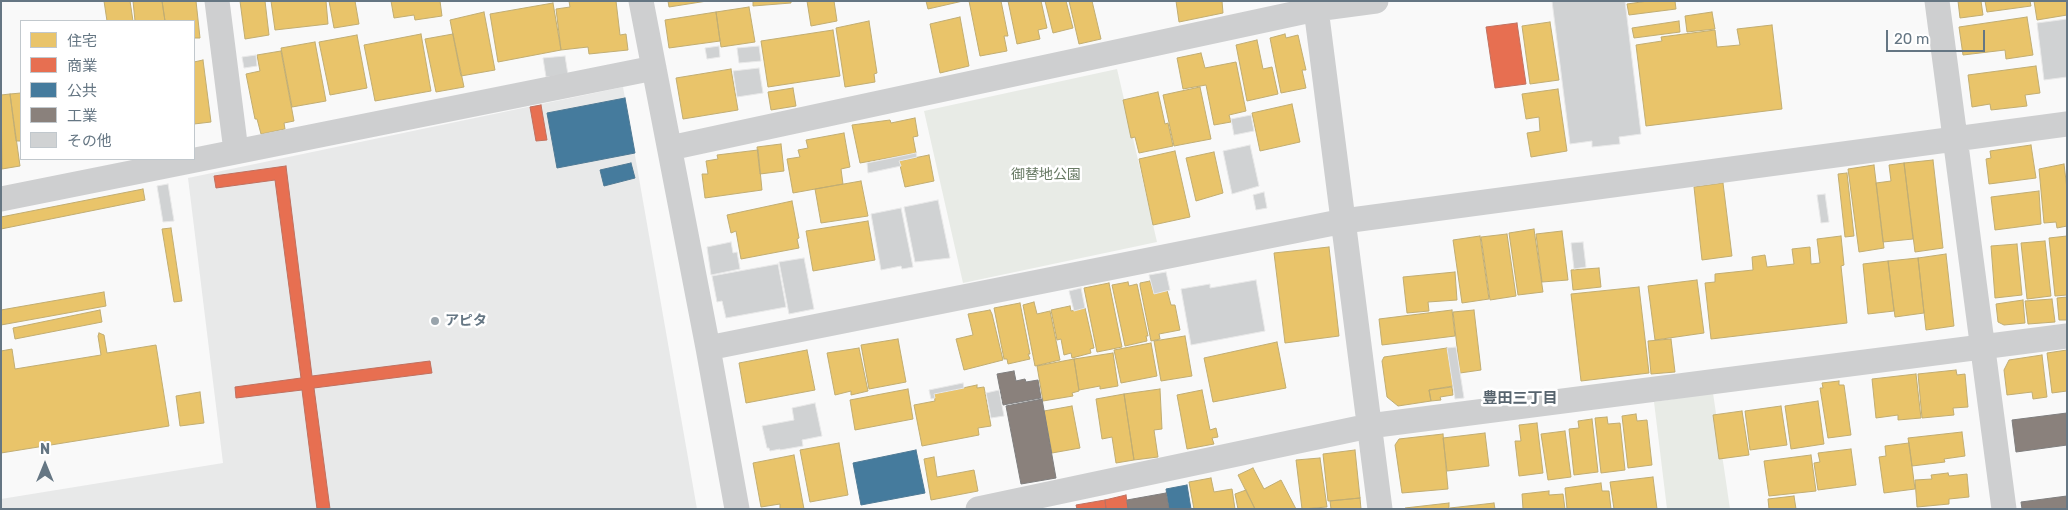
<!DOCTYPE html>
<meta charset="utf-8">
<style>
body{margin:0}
#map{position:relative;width:2068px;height:510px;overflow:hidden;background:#f9f9f9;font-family:Rubik,"Noto Sans JP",sans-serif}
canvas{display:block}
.frame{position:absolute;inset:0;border:2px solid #657683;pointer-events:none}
.legend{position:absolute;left:20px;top:20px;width:175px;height:140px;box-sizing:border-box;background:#fff;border:1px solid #c1c8cd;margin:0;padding:6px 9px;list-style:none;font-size:15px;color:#657683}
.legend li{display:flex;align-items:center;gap:10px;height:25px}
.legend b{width:25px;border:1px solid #c1c8cd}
.north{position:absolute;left:20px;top:440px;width:50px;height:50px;-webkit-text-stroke:4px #fff;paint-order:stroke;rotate:0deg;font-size:14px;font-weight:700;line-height:20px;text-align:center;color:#657683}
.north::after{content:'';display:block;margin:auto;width:18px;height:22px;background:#657683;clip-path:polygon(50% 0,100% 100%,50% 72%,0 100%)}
.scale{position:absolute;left:1886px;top:30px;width:99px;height:22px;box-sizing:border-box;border:2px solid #657683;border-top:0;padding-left:6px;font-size:15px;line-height:18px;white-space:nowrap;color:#657683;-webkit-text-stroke:4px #fff;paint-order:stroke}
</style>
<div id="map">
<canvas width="2068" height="510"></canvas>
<div class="frame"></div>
<ul class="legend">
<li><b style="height:14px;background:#e9c46a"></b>住宅</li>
<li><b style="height:14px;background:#e76f51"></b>商業</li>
<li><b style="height:14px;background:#457b9d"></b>公共</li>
<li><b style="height:14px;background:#8a817c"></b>工業</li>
<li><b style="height:14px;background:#d0d2d3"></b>その他</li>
</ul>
<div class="north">N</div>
<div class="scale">20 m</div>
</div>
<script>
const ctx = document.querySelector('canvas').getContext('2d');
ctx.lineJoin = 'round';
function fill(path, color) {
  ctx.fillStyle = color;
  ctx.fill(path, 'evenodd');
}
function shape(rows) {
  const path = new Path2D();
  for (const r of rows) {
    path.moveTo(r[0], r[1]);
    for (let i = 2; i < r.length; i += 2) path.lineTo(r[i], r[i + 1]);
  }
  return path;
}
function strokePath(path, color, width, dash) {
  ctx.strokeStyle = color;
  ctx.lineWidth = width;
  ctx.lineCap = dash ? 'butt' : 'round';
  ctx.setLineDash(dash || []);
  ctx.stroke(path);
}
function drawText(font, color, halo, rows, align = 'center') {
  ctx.font = font + ' Rubik,"Noto Sans JP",sans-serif';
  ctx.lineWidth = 5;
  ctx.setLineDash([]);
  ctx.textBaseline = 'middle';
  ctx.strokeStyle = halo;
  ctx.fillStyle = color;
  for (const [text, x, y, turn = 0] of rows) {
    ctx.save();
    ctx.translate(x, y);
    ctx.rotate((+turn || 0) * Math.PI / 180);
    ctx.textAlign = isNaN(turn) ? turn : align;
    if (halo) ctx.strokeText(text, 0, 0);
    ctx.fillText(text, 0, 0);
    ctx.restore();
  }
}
fill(shape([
 [623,87,697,509,1,509,1,499,223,463,188,178]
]), '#e8e9e9');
fill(shape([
 [1117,69,1157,242,963,283,924,111],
 [1713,393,1730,509,1667,509,1654,402]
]), '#e8ebe6');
const homes = shape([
 [104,1,130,1,133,21,107,21,104,1],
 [133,1,162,1,165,21,135,21,133,1],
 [162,1,196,1,200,38,194,38,194,21,165,21,162,1],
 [240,1,265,1,269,35,245,39,240,1],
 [271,1,326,1,328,24,275,30,271,1],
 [329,1,355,1,359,24,334,28,329,1],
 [391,1,440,1,442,16,415,20,414,15,394,18,391,1],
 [569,1,616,1,620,35,626,34,628,50,589,54,588,47,561,50,556,9,570,7,569,1],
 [668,1,707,1,669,7,668,1],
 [753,1,791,1,791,3,753,6,753,1],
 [807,1,834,1,837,21,811,26,807,1],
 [926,1,963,1,928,9,926,1],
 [969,1,1001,1,1008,36,1004,36,1007,51,980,56,969,1],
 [1008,1,1041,1,1047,28,1038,30,1040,39,1017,44,1008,1],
 [1045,1,1066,1,1073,28,1053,33,1045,1],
 [1069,1,1092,1,1101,39,1079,44,1069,1],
 [1176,1,1222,1,1223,13,1179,22,1176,1],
 [1648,1,1675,1,1676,9,1629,15,1627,4,1648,1],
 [1958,1,1981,1,1983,15,1960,18,1958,1],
 [1985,1,2030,1,2031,6,1987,12,1985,1],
 [2034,1,2067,1,2067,15,2037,20,2034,1],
 [553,3,561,50,498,62,490,14,553,3],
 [749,7,755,42,721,47,716,12,749,7],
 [484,12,495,70,461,76,450,20,484,12],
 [716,12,720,41,669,48,665,20,716,12],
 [1712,12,1715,29,1687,32,1685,16,1712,12],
 [960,17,969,66,940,73,930,24,960,17],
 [2027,17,2033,55,2006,59,2005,50,1963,55,1959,27,2027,17],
 [869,21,877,73,874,74,875,82,845,87,836,28,869,21],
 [1679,21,1680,32,1634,38,1632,28,1679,21],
 [1550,22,1559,80,1530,84,1522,26,1550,22],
 [1772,25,1782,109,1646,126,1636,45,1662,41,1661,37,1715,30,1717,47,1740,45,1737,29,1772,25],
 [833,30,840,76,768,87,761,41,833,30],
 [421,34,431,91,375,101,364,45,421,34],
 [453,34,464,87,436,92,425,39,453,34],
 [1285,34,1286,38,1298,35,1306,70,1302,70,1306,88,1281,93,1270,38,1285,34],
 [357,35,367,88,330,95,319,42,357,35],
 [1257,40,1263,69,1272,67,1278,94,1247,101,1236,45,1257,40],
 [315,42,326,101,292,107,281,48,315,42],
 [281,51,294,121,284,123,285,129,261,134,257,119,255,119,246,74,260,71,257,55,281,51],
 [1201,53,1205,68,1236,62,1246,111,1229,115,1231,122,1214,125,1206,85,1183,89,1177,58,1201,53],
 [203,60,211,122,194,124,194,62,203,60],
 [2036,66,2040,93,2025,95,2027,106,1991,110,1990,104,1972,107,1968,75,2036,66],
 [731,69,738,110,683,119,676,78,731,69],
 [1200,87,1211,139,1174,146,1163,95,1200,87],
 [793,88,796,106,771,110,768,92,793,88],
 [1558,89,1567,151,1531,157,1527,133,1540,131,1539,117,1526,119,1522,94,1558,89],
 [1158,92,1165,124,1168,123,1173,146,1139,153,1135,137,1131,138,1123,100,1158,92],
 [21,93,21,141,16,141,10,94,21,93],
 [10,94,20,166,2,169,1,95,10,94],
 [1292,104,1300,142,1260,151,1252,113,1292,104],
 [915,118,918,136,913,137,916,153,860,163,852,125,890,120,891,123,915,118],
 [844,133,850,167,841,169,843,184,793,193,787,159,800,157,798,150,808,148,806,140,844,133],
 [781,144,784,171,760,174,757,147,781,144],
 [2031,145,2036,178,1989,184,1986,159,1991,158,1990,151,2031,145],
 [758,150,762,190,705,198,702,174,708,174,706,161,718,159,717,155,758,150],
 [1175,151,1190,217,1153,225,1139,159,1175,151],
 [1214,152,1223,193,1196,201,1186,158,1214,152],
 [929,155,934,181,905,187,899,161,929,155],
 [1933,160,1943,248,1915,252,1904,163,1933,160],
 [1904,163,1913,239,1883,242,1876,183,1891,181,1889,165,1904,163],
 [2064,164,2067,189,2067,226,2057,228,2056,222,2044,223,2039,169,2064,164],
 [1874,165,1884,248,1859,252,1848,169,1874,165],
 [1847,173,1854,236,1845,237,1838,174,1847,173],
 [861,181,868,216,821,223,815,189,861,181],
 [1723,183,1732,256,1702,260,1694,187,1723,183],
 [143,189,145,200,1,229,1,217,143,189],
 [2039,191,2041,224,1995,230,1991,197,2039,191],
 [792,201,799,238,797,239,799,248,741,259,736,231,731,233,727,215,792,201],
 [868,221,875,260,813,271,806,231,868,221],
 [171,228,182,301,174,302,162,229,171,228],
 [1534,229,1543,292,1518,295,1509,233,1534,229],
 [1562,231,1568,280,1542,282,1536,234,1562,231],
 [1507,234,1516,296,1490,300,1481,237,1507,234],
 [1480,236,1489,299,1462,303,1453,240,1480,236],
 [1841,236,1844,265,1841,266,1847,323,1711,339,1705,283,1715,282,1715,274,1753,270,1752,257,1765,255,1767,267,1794,264,1792,249,1810,247,1811,264,1820,263,1817,239,1841,236],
 [2067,236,2067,295,2055,296,2049,238,2067,236],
 [2045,241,2051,296,2027,299,2021,243,2045,241],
 [2017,244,2022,295,1995,298,1991,246,2017,244],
 [1329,247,1339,336,1285,343,1274,253,1329,247],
 [1946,254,1954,326,1926,330,1918,258,1946,254],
 [1918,258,1924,313,1895,317,1888,261,1918,258],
 [1888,261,1894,311,1868,314,1863,264,1888,261],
 [1599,268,1601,287,1573,290,1571,270,1599,268],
 [1455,272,1457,300,1428,302,1429,311,1407,313,1403,277,1455,272],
 [1697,280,1704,333,1655,340,1648,286,1697,280],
 [1150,281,1154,294,1167,290,1171,305,1175,305,1180,330,1159,334,1160,339,1151,341,1140,286,1140,283,1150,281],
 [1128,282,1129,286,1137,284,1148,336,1146,336,1147,341,1125,346,1112,285,1128,282],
 [1109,283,1122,347,1097,352,1084,288,1109,283],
 [1639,287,1649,373,1581,381,1571,294,1639,287],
 [104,292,106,306,1,325,1,310,104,292],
 [2067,297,2067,320,2059,320,2057,298,2067,297],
 [2052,299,2055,322,2028,324,2025,301,2052,299],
 [2023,300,2025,323,2004,325,1998,322,1996,304,2023,300],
 [1034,302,1037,314,1050,311,1060,360,1035,366,1023,305,1034,302],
 [1020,303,1030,354,1028,354,1030,359,1008,364,1007,359,1004,359,994,308,1020,303],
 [1070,306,1071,311,1085,308,1094,348,1090,349,1091,353,1072,358,1071,353,1064,355,1061,339,1057,340,1051,310,1070,306],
 [100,310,102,322,15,339,13,328,100,310],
 [990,310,992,314,1003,360,964,370,956,339,973,335,968,314,990,310],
 [1452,310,1455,336,1382,345,1379,319,1452,310],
 [1474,310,1481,370,1460,373,1453,312,1474,310],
 [99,333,104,335,107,353,156,345,169,426,1,453,1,351,12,349,15,369,101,355,98,336,99,333],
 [1185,336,1192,376,1161,381,1154,341,1185,336],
 [898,339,906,382,869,389,861,345,898,339],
 [1671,339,1675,372,1651,374,1648,341,1671,339],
 [1277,342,1286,388,1213,402,1204,358,1277,342],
 [1151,343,1157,376,1121,383,1114,350,1151,343],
 [859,348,868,391,851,395,851,391,835,395,827,353,859,348],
 [1447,348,1453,386,1429,390,1431,401,1398,406,1387,397,1382,361,1384,357,1447,348],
 [807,350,815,390,746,403,739,363,807,350],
 [2067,350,2067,391,2052,393,2047,353,2067,350],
 [1113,353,1118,386,1100,389,1100,386,1079,390,1074,359,1113,353],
 [2042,355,2047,397,2033,399,2032,392,2007,395,2004,370,2009,360,2042,355],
 [1074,359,1079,391,1072,393,1073,396,1043,401,1037,366,1074,359],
 [1956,370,1957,375,1965,374,1968,407,1953,408,1954,415,1922,418,1918,374,1956,370],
 [1916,374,1921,418,1898,420,1898,415,1876,418,1872,379,1916,374],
 [1839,381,1839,385,1844,385,1851,435,1828,438,1820,388,1823,388,1822,383,1839,381],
 [977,385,977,388,984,387,991,426,978,428,979,435,922,446,914,405,935,401,934,394,977,385],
 [1452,387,1453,395,1440,397,1441,400,1431,401,1429,390,1452,387],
 [908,389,913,419,855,430,850,400,908,389],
 [1160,389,1162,429,1154,430,1158,457,1134,460,1124,394,1160,389],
 [1202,390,1210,430,1216,428,1218,437,1212,438,1214,444,1187,449,1177,395,1202,390],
 [200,392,204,423,180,426,176,396,200,392],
 [1124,394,1134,460,1116,463,1112,437,1102,439,1096,399,1124,394],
 [1818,401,1824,444,1791,449,1785,406,1818,401],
 [1072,406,1080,448,1052,453,1044,411,1072,406],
 [1781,406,1787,445,1750,450,1745,411,1781,406],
 [1742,411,1749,455,1719,459,1713,415,1742,411],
 [1636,414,1637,421,1647,420,1652,465,1628,468,1622,416,1636,414],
 [1607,417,1608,424,1620,423,1625,470,1601,473,1595,418,1607,417],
 [1592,419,1598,472,1574,475,1569,429,1579,428,1578,421,1592,419],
 [1537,423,1543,473,1519,476,1515,441,1521,441,1519,425,1537,423],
 [1565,431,1571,477,1548,480,1541,434,1565,431],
 [1962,432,1965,456,1944,459,1945,462,1912,466,1908,438,1962,432],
 [1485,433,1489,466,1447,471,1443,438,1485,433],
 [1443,434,1448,489,1402,493,1395,445,1399,439,1443,434],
 [839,443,848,495,810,502,800,450,839,443],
 [1909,443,1915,489,1884,493,1879,457,1886,456,1885,446,1909,443],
 [1851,449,1856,485,1818,490,1814,463,1820,462,1818,453,1851,449],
 [1355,450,1360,498,1328,501,1323,454,1355,450],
 [794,455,804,509,780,509,780,504,761,507,753,463,794,455],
 [1811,455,1816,491,1769,496,1764,461,1811,455],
 [934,457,937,477,974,470,978,491,931,500,924,459,934,457],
 [1320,458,1327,507,1302,509,1296,460,1320,458],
 [1253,468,1264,489,1281,480,1296,509,1255,509,1238,475,1253,468],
 [1948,473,1949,476,1967,474,1969,497,1949,499,1949,504,1917,507,1915,480,1932,479,1931,475,1948,473],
 [1653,477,1657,509,1614,509,1610,482,1653,477],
 [1211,478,1214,492,1232,489,1235,509,1194,509,1189,482,1211,478],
 [1601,483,1602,491,1609,491,1611,509,1567,509,1565,488,1601,483],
 [1246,490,1255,509,1238,509,1235,494,1246,490],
 [1549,491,1549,495,1563,494,1565,509,1523,509,1522,494,1549,491],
 [1794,496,1796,509,1769,509,1768,499,1794,496],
 [1360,498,1361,509,1331,509,1330,501,1360,498],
 [1449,503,1449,509,1405,509,1405,508,1449,503],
 [1494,503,1495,509,1450,509,1450,508,1494,503]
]);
fill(homes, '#e9c46a');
strokePath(homes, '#c1ad72', 1);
const shops = shape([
 [1517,23,1526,84,1495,88,1486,27,1517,23],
 [541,105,547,140,536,141,530,107,541,105],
 [286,166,312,376,430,361,432,373,314,388,330,509,317,509,302,390,236,398,235,387,301,378,275,180,216,188,214,176,286,166],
 [1126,495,1128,509,1106,509,1105,500,1126,495],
 [1105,500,1106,509,1077,509,1076,505,1105,500]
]);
fill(shops, '#e76f51');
strokePath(shops, '#c07160', 1);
const public = shape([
 [625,98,635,153,557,168,547,113,625,98],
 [631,163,635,178,604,186,600,170,631,163],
 [916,450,925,493,861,505,853,463,916,450],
 [1187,485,1191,509,1169,509,1166,489,1187,485]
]);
fill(public, '#457b9d');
strokePath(public, '#4f7a95', 1);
const industry = shape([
 [1014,371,1016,381,1025,379,1026,382,1038,380,1041,398,1003,405,997,374,1014,371],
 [1042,399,1056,478,1021,484,1006,406,1042,399],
 [2067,413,2067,445,2016,452,2012,420,2067,413],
 [1166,493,1169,509,1128,509,1127,500,1166,493],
 [2067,496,2067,509,2022,509,2021,502,2067,496]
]);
fill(industry, '#8a817c');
strokePath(industry, '#7f7e7e', 1);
const building = shape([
 [1552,1,1625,1,1641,134,1619,137,1620,144,1592,147,1592,141,1570,144,1552,1],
 [2067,19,2067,77,2044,80,2037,23,2067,19],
 [719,46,720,57,707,59,705,48,719,46],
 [759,46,761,61,739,63,737,48,759,46],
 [256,55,257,66,244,68,242,57,256,55],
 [565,56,568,75,546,77,543,58,565,56],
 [759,68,763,93,737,97,733,71,759,68],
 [1251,115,1254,131,1234,135,1231,119,1251,115],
 [1250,145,1259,186,1232,194,1223,151,1250,145],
 [916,153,917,157,899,161,901,166,868,173,867,163,916,153],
 [168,184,174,221,163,222,157,186,168,184],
 [1264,192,1267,208,1256,210,1253,195,1264,192],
 [1825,194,1829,222,1821,223,1817,195,1825,194],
 [938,200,950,258,915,262,904,207,938,200],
 [901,208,913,267,902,269,901,266,881,270,871,214,901,208],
 [731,242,733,253,737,252,740,269,711,275,707,247,731,242],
 [1583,242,1586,267,1574,269,1571,243,1583,242],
 [804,258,814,309,789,314,779,262,804,258],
 [778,264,786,307,726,318,722,301,717,302,712,276,778,264],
 [1166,272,1170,290,1154,294,1149,275,1166,272],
 [1256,280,1265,331,1191,345,1181,289,1210,284,1210,288,1256,280],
 [1081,288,1085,308,1074,311,1069,291,1081,288],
 [1456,347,1464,398,1455,399,1447,348,1456,347],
 [963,383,964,388,934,394,935,398,931,399,929,390,963,383],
 [999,390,1004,416,991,418,986,393,999,390],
 [815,403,822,436,802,440,803,446,780,450,780,449,770,451,769,448,767,448,762,426,794,420,792,408,815,403]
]);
fill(building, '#d0d2d3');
strokePath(building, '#e8e8e8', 1);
strokePath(shape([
 [217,1,236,151],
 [641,1,708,348,737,509],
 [1315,1,1380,509],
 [1937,1,2004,509],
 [670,148,1316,9,1376,1],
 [1,199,654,68],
 [708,348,1344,221,2067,124],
 [978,509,1369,426,2067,336]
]), '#cecfd0', 25);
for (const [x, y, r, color] of [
 [435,321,5,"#99a4ac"]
]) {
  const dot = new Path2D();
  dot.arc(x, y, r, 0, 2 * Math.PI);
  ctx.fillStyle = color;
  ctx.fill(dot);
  strokePath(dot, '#fff', 2);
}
drawText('14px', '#687a64', '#fff', [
 ["御替地公園",1046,175]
]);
drawText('bold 14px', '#657683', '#fff', [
 ["アピタ",445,321]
], 'left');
drawText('bold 15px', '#57646e', '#fff', [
 ["豊田三丁目",1520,399]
]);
</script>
